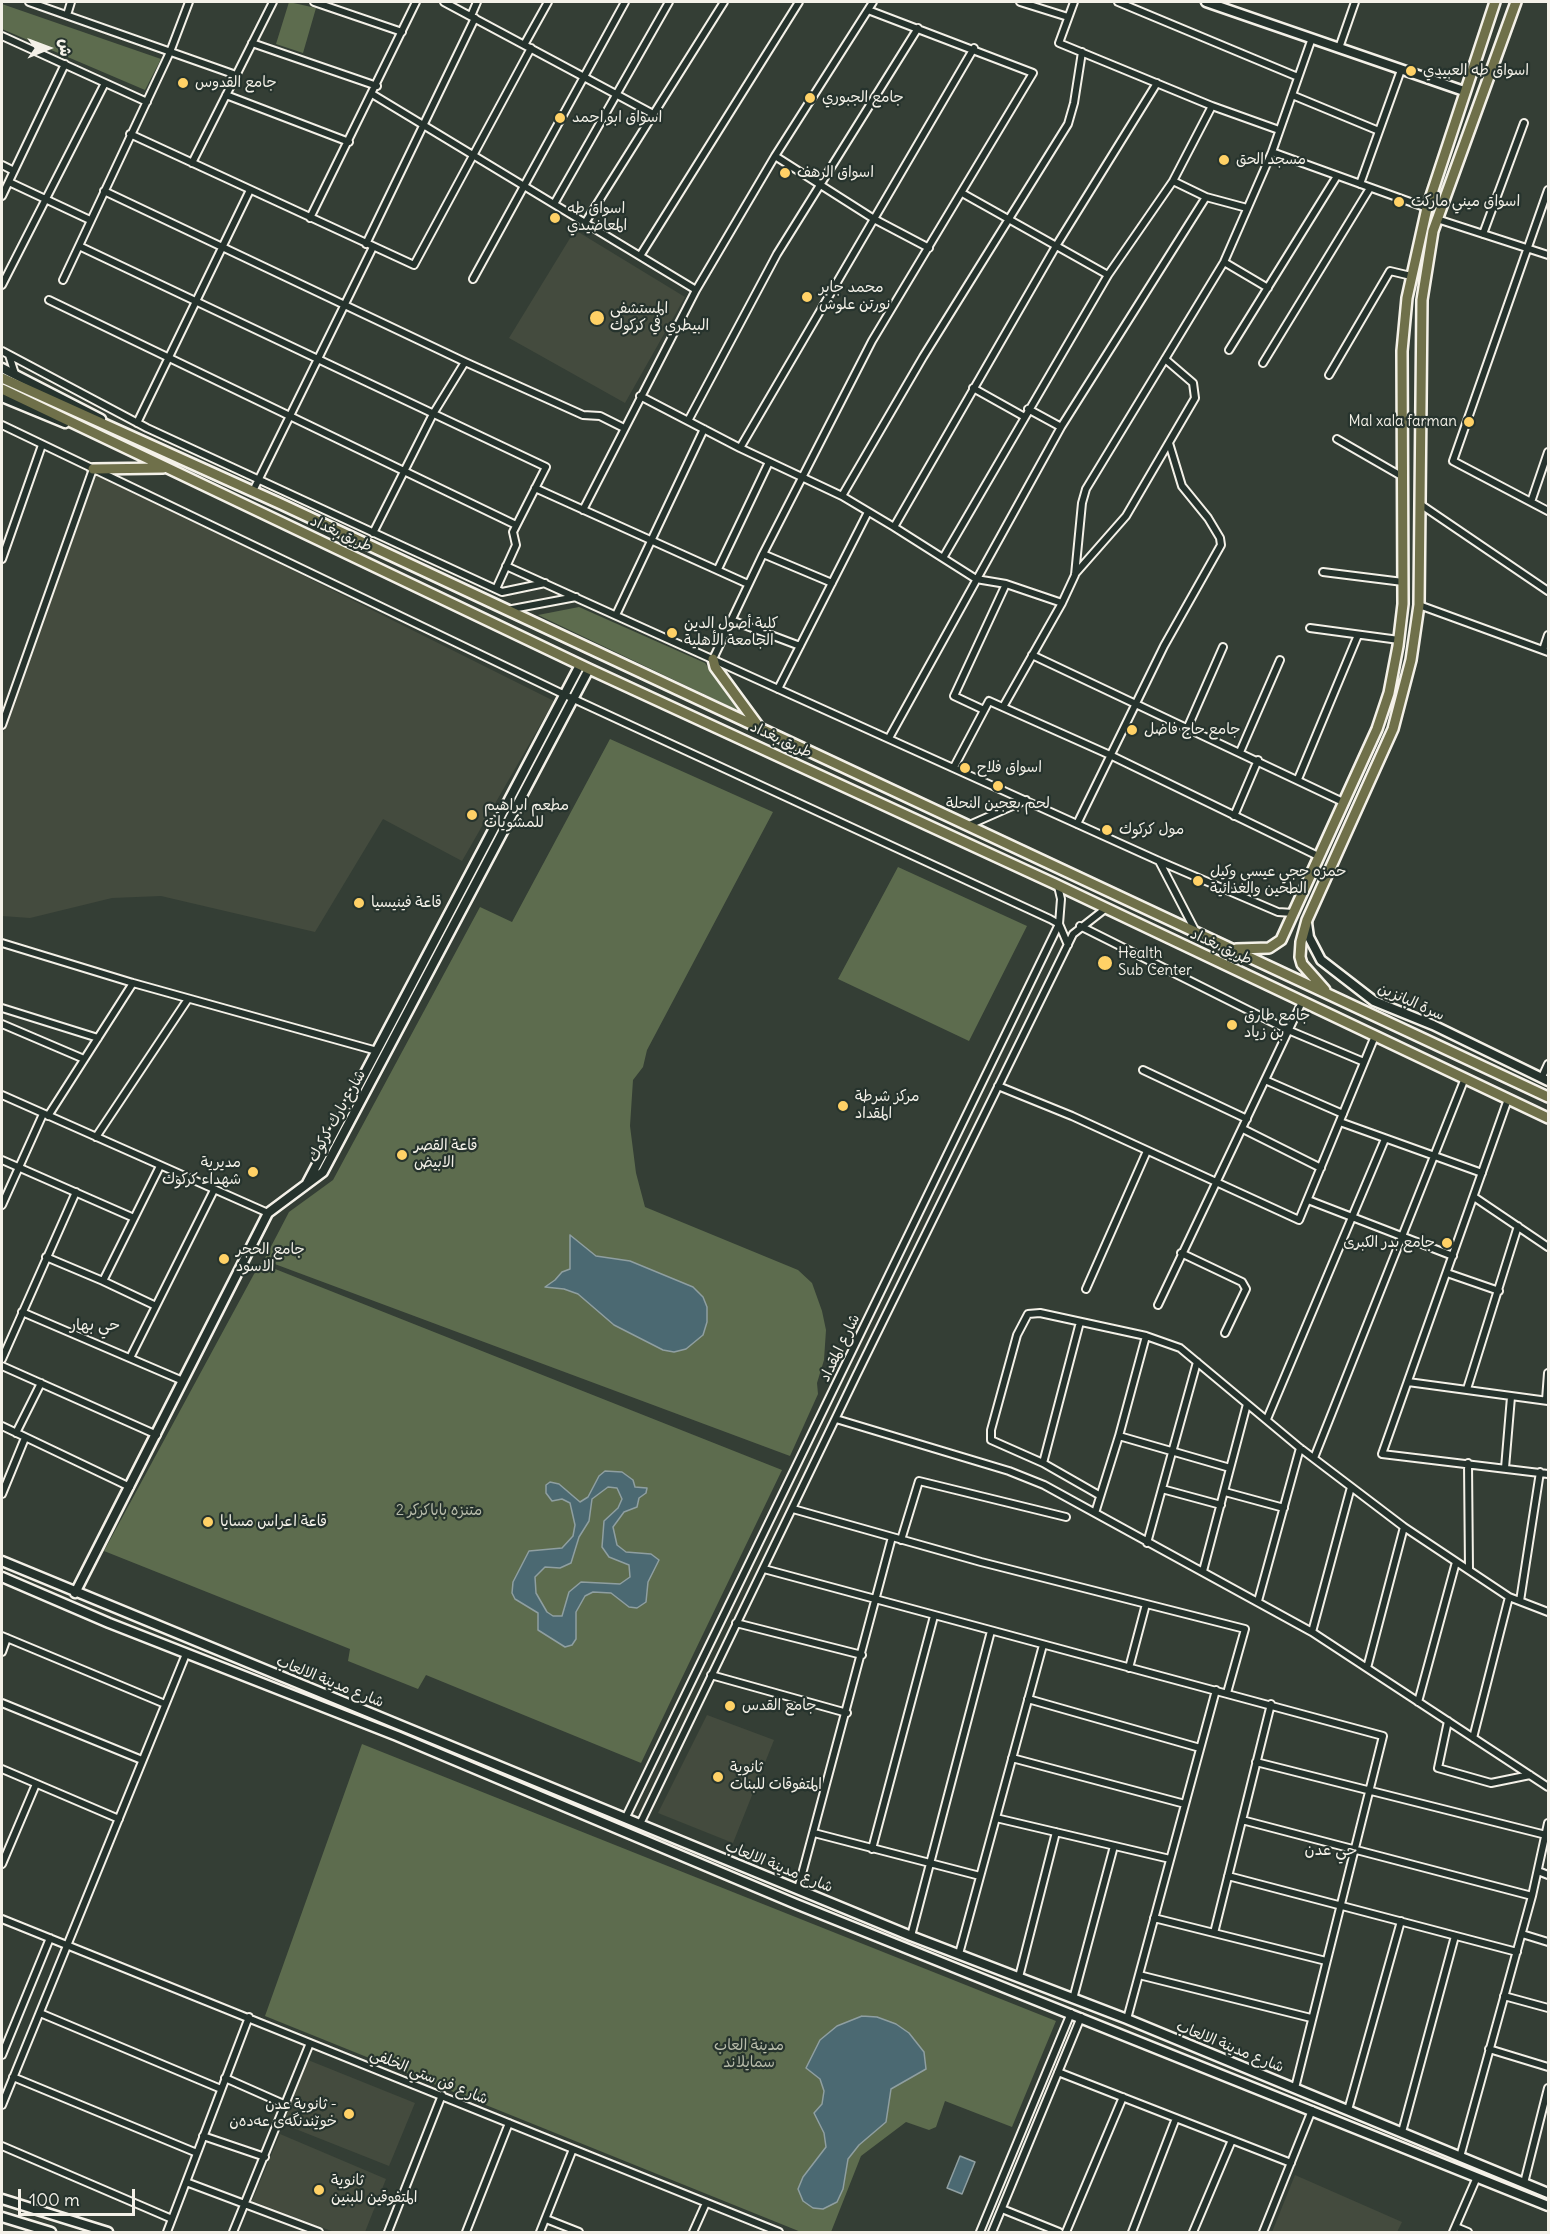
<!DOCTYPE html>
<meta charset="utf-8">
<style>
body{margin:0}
#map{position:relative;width:1550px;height:2234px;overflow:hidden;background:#343e35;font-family:Delius,"Playpen Sans Arabic",sans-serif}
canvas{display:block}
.frame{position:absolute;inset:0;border:3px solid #f4f1e8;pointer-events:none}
.north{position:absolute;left:18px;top:18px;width:60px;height:60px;-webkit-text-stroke:4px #26332d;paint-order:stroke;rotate:89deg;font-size:16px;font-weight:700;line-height:24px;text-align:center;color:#f4f1e8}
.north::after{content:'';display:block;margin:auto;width:21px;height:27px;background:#f4f1e8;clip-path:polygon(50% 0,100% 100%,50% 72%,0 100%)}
.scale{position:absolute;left:18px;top:2189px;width:117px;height:27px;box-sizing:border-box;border:3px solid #f4f1e8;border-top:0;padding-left:8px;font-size:18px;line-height:21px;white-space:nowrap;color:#f4f1e8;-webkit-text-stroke:4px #26332d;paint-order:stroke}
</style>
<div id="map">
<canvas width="1550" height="2234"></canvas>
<div class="frame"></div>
<div class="north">ش</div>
<div class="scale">100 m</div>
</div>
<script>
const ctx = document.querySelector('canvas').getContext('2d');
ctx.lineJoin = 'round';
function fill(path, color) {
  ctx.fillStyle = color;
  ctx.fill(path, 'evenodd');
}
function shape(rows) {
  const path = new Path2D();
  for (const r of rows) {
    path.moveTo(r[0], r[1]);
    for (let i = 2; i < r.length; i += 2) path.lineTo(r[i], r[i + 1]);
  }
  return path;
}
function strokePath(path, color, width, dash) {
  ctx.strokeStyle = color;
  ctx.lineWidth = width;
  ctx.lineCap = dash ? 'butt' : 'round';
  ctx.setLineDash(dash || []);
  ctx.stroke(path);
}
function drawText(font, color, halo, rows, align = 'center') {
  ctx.font = font + ' Delius,"Playpen Sans Arabic",sans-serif';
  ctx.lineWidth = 4.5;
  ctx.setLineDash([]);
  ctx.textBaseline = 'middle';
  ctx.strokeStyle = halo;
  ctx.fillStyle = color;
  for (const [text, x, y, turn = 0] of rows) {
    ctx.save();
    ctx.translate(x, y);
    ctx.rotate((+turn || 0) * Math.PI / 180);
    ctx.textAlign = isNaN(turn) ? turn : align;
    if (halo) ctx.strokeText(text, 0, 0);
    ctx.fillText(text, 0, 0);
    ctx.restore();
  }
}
fill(shape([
 [575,230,685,297,625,403,509,338],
 [94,471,554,701,462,861,383,819,315,932,161,896,112,898,30,918,2,916,2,736],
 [707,1715,774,1740,733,1843,658,1813],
 [308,2060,415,2103,389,2166,283,2124],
 [280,2134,386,2179,365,2232,334,2232,252,2201],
 [1295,2175,1402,2222,1397,2232,1272,2232]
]), '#444b3e');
fill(shape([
 [289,2,316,8,303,53,276,44],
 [2,4,161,59,145,90,2,29],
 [579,607,705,663,739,711,538,615],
 [610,739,773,812,647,1050,643,1067,633,1080,630,1126,636,1173,645,1207,798,1270,812,1283,822,1311,826,1330,824,1360,817,1383,818,1394,790,1456,264,1260,289,1212,333,1180,480,907,512,922],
 [898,867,1027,926,969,1041,838,979],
 [260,1263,782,1470,641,1763,426,1675,418,1689,348,1661,350,1649,104,1551],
 [362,1744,1056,2021,1012,2127,945,2101,936,2127,929,2130,906,2122,861,2156,831,2232,801,2232,265,2016]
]), '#5d6c4e');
const water = shape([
 [570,1235,596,1256,630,1261,693,1287,703,1297,707,1307,707,1322,703,1335,686,1349,674,1352,663,1350,614,1325,578,1294,564,1289,545,1287,555,1280,562,1272,570,1269,570,1235],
 [605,1471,622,1472,633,1480,635,1487,647,1488,646,1493,639,1498,637,1507,624,1512,613,1527,617,1545,626,1552,651,1554,659,1560,648,1582,646,1602,637,1608,629,1607,611,1593,593,1592,585,1596,576,1612,576,1639,572,1645,565,1647,538,1630,538,1613,515,1599,512,1593,513,1582,529,1551,562,1548,573,1536,575,1525,570,1503,562,1499,552,1501,546,1493,546,1485,550,1482,559,1484,580,1502,588,1497,599,1476,605,1471],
 [608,1487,617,1488,622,1499,618,1508,604,1521,602,1547,609,1557,629,1565,630,1577,620,1584,581,1582,569,1592,562,1616,553,1616,547,1612,536,1593,535,1577,545,1567,560,1568,571,1563,579,1537,589,1521,592,1499,608,1487],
 [862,2016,877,2017,896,2024,909,2033,924,2052,926,2069,891,2089,886,2122,859,2145,848,2159,843,2189,837,2202,823,2209,813,2208,803,2201,798,2189,803,2177,826,2147,824,2133,814,2113,822,2104,824,2091,820,2079,806,2068,820,2040,837,2026,862,2016],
 [960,2156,975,2162,962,2194,947,2188,960,2156]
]);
fill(water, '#4b6972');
strokePath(water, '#8f9fa1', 1.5);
const street = shape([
 [29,2,236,75],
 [314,2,402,32],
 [444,2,653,114],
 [1020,2,1068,17],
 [1118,2,1298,77],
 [67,15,71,2],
 [471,16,477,2],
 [2,36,147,102],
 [252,43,377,86],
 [524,45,548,2],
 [1339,48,1355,2],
 [372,94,696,290],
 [226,95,349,142],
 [1292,95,1379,131],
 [1212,106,1279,130],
 [130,134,414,265,531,48],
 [1272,152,1427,208],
 [775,156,874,219,929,248],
 [192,163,273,2],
 [2,165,14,171],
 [1173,181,1206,197,1247,208],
 [9,182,90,220],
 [1360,184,1401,70],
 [1548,190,1453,461,1548,511],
 [104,191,465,362,583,415,600,416,624,428],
 [962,193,1108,275],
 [2,196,65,64],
 [554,204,669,2],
 [310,218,416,2],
 [1437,219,1548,255],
 [585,223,724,2],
 [1483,234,1524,123],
 [366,244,475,18],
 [79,246,546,467,513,532,516,545,496,589],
 [640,256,799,2],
 [1224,262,1268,288],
 [473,279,625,2],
 [63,280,170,52,189,2],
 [2,285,105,83],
 [49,300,516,525],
 [1229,350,1337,176],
 [2,351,147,428,502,592,545,583],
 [9,355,15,374],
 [1263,363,1370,188],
 [1329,375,1390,271,1411,276],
 [973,388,1023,416],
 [640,396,740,448,842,496,894,527],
 [1028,409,1061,427],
 [688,421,777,254,918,28],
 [137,423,250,190],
 [2,425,565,695,1050,919,1059,924,1068,945],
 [1337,439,1403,477],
 [740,448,974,48],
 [535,488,748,584],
 [253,491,373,247],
 [842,496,923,357,1068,124,1074,103,1082,52],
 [1531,502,1548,452],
 [1420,504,1548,591],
 [583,510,696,290,775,156,873,2],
 [373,533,433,414,465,362],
 [763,554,832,583],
 [943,558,1108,275,1173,181,1212,106,1059,43,1074,2],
 [2,559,42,445],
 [506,566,1159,861,1278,912,1293,913],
 [718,569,769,462],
 [1323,572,1403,582],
 [1075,574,1126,516,1195,398,1193,383,1165,359],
 [1062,603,1006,584,976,579,894,527,1056,246,1157,83],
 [1419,605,1548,652],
 [507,610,576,597],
 [616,615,704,429],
 [731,620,800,646],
 [1310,628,1399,640],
 [1543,650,1548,635],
 [1032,655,1343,802],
 [713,659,763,554,872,341,1033,73,868,10],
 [778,689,868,512],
 [1003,707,1062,603,1075,575,1082,503,1086,489,1224,262,1272,152,1312,38],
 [984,710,954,696,1006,584],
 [2,725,93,469],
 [1187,729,1223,647],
 [889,738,1061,427,1206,197],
 [1240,752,1280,660],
 [954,767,989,701,1110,755,1318,856],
 [1298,779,1358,635],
 [1234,816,1258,760],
 [1077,824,1164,646,1221,545,1220,538,1208,518,1182,486,1169,443],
 [967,826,1026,800],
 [1159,861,1196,932],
 [1080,926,1288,1030,1364,1062],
 [2,943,133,983,377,1051],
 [2,1008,98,1038],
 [2,1024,84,1059],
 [1143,1070,1247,1119],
 [1542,1077,1548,1064],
 [1265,1080,1343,1114],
 [998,1086,1072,1116,1299,1220,1375,1036],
 [2,1095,268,1213],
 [1508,1099,1382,1454,1548,1474],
 [48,1116,133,983],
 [1340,1122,1482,1173],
 [1243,1129,1321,1168],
 [96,1137,188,999],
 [2,1160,134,1218],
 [1474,1197,1548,1247],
 [1308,1200,1453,1256],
 [2,1205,43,1114],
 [1181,1253,1242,1282,1246,1289,1225,1333],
 [46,1257,103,1281,160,1166],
 [1447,1273,1499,1291],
 [103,1281,156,1306],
 [1086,1289,1147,1151],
 [1158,1305,1302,1002],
 [22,1312,183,1381],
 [130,1358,214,1190],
 [2,1359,76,1192],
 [2,1366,157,1435],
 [1408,1382,1548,1401],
 [1467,1389,1518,1226],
 [1546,1400,1548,1373],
 [836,1419,1009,1471,1044,1485,1312,1632,1548,1787],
 [1267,1419,1385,1139],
 [2,1426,130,1487],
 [16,1433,41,1383],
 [1119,1436,1230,1468],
 [1314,1458,1465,1078],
 [1043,1463,1080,1322],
 [1468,1463,1469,1570],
 [1505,1468,1511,1397],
 [1162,1489,1221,1505],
 [1225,1492,1284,1508],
 [2,1494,25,1438],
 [1099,1495,1043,1463,991,1440,991,1430,1017,1335,1028,1314,1040,1313,1146,1336,1180,1348,1300,1448,1404,1527,1509,1597,1548,1612],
 [793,1509,981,1562,1245,1629,1227,1693],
 [1095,1513,1119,1436,1146,1336],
 [901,1540,919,1481,1066,1517],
 [1147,1543,1197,1362],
 [764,1569,1383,1736,1295,2088],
 [1203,1571,1247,1404],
 [1258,1601,1300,1448],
 [1520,1601,1540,1472],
 [736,1623,862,1655],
 [1312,1632,1351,1487],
 [2,1636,165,1704],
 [2,1652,7,1638],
 [1129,1668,1146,1604],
 [1367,1668,1404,1527],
 [711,1675,847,1713],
 [1028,1699,1200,1748],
 [1418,1702,1456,1562],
 [2,1703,142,1760],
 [1448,1721,1438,1768,1491,1783,1530,1775],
 [1473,1738,1509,1597],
 [1012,1758,1185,1804],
 [1256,1762,1546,1835],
 [2,1769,119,1819],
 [626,1817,1059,924,1061,899,1058,886],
 [996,1818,1170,1859],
 [1242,1820,1532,1896],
 [640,1824,856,1376,1073,934,1105,909],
 [814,1833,980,1876],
 [872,1849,934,1616],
 [2,1864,36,1784],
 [1538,1871,1548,1875],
 [1228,1876,1517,1952],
 [798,1889,892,1537],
 [1154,1918,1326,1961],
 [2,1919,779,2232],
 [1214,1933,1271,1704],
 [1522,1934,1548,1942],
 [911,1936,991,1631],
 [959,1954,1043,1645],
 [1139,1975,1311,2018],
 [1019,1977,1056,1832],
 [1504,1996,1548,2008],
 [1073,1999,1114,1846],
 [40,2013,221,2089],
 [1127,2019,1216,1690],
 [1489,2049,1548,2067],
 [2,2055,50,1938],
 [1058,2072,1291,2163],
 [13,2077,197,2153],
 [225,2078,286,2105],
 [2,2105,186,1654],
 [1348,2110,1401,1921],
 [1402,2132,1455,1936],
 [203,2136,265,2157],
 [2,2146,172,2219],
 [1460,2157,1532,1896,1548,1823],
 [186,2182,319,2232],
 [1524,2183,1548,2088],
 [1002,2209,1059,2232],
 [546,2219,579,2232],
 [1456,2227,1468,2232],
 [167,2232,249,2017],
 [233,2232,310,2043],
 [388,2232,442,2095],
 [466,2232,509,2123],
 [540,2232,573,2149],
 [693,2232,706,2203],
 [980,2232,1071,2013],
 [992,2232,1081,2017],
 [1066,2232,1123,2097],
 [1132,2232,1176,2118],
 [1193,2232,1232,2140],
 [1263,2232,1312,2110],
 [1453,2232,1477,2177]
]);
const secondary = shape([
 [1206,2,1464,91],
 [2,368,101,419],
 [2,397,65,423],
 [1307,923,1309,937,1321,960,1374,1001,1433,1025,1548,1081],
 [307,1183,580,665],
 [2,1561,911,1936,1127,2019,1548,2193],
 [2,1577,109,1623,397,1736,796,1904,1548,2206],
 [75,1593,268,1213,323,1172,589,669],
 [2,2199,108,2232],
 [2,2217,51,2232]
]);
const primary = shape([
 [2,378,281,504,1548,1097],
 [2,389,589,669,1053,883,1548,1118],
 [93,469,163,468],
 [713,659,715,667,759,727],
 [1236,949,1269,948,1281,940,1377,729,1389,693,1398,646,1403,604,1402,351,1407,298,1427,208,1495,2],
 [1325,990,1302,964,1300,957,1301,942,1307,920,1393,729,1411,660,1419,605,1422,300,1433,231,1516,2]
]);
strokePath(street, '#f4f1e8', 10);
strokePath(secondary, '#f4f1e8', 13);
strokePath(primary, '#f4f1e8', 14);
strokePath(street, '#26332d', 6);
strokePath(secondary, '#26332d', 8);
strokePath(primary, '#6f704a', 9);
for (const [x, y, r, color] of [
 [1411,71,6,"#ffd166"],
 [183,83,6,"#ffd166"],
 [810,98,6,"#ffd166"],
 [560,118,6,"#ffd166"],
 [1224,160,6,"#ffd166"],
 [785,173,6,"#ffd166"],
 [1399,202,6,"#ffd166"],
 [555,218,6,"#ffd166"],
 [807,297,6,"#ffd166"],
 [597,318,8,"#ffd166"],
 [1469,422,6,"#ffd166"],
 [672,633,6,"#ffd166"],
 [1132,730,6,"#ffd166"],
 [965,768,6,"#ffd166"],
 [998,786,6,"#ffd166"],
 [472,815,6,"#ffd166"],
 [1107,830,6,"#ffd166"],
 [1198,881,6,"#ffd166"],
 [359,903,6,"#ffd166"],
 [1105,963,8,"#ffd166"],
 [1232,1025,6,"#ffd166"],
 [843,1106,6,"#ffd166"],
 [402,1155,6,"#ffd166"],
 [253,1172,6,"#ffd166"],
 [1447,1243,6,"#ffd166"],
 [224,1259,6,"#ffd166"],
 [208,1522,6,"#ffd166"],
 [730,1706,6,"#ffd166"],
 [718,1777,6,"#ffd166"],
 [349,2114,6,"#ffd166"],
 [319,2190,6,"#ffd166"]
]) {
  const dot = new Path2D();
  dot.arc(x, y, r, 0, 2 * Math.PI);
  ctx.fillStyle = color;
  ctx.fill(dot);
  strokePath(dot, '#26332d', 2);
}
drawText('15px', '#f4f1e8', '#26332d', [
 ["اسواق طه العبيدي",1423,71],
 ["جامع القدوس",195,83],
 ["جامع الجبوري",822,98],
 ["اسواق ابو احمد",572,118],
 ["مسجد الحق",1236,160],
 ["اسواق الرهف",797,173],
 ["اسواق ميني ماركت",1411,202],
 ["اسواق طه",567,209],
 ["المعاضيدي",567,226],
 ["محمد جابر",819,288],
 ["نورتن علوش",819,305],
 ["المستشفى",610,309],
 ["البيطري في كركوك",610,326],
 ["Mal xala farman",1457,422,"right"],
 ["كلية أصول الدين",684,624],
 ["الجامعة الأهلية",684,641],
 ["جامع حاج فاضل",1144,730],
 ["اسواق فلاح",977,768],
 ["لحم بعجين النحلة",998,804,"center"],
 ["مطعم ابراهيم",484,806],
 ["للمشويات",484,823],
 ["مول كركوك",1119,830],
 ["حمزه حجي عيسى وكيل",1210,872],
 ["الطحين والغذائية",1210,889],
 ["قاعة فينيسيا",371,903],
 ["Health",1118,954],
 ["Sub Center",1118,971],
 ["جامع طارق",1244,1016],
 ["بن زياد",1244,1033],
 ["مركز شرطة",855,1097],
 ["المقداد",855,1114],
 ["قاعة القصر",414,1146],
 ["الابيض",414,1163],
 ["مديرية",241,1163,"right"],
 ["شهداء كركوك",241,1180,"right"],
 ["جامع بدر الكبرى",1435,1243,"right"],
 ["جامع الحجر",236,1250],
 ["الاسود",236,1267],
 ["قاعة اعراس مسايا",220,1522],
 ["جامع القدس",742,1706],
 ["ثانوية",730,1768],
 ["المتفوقات للبنات",730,1785],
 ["ثانوية عدن -",337,2105,"right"],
 ["خوێندنگەی عەدەن",337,2122,"right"],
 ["ثانوية",331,2181],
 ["المتفوقين للبنين",331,2198]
], 'left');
drawText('15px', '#f4f1e8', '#26332d', [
 ["طريق بغداد",341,534,25],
 ["طريق بغداد",781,740,25],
 ["طريق بغداد",1221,947,25],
 ["سرة البانزين",1411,1002,24],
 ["شارع بارك كركوك",337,1116,-61],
 ["شارع المقداد",840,1348,-64],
 ["شارع مدينة الالعاب",330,1682,22],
 ["شارع مدينة الالعاب",779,1867,22],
 ["شارع مدينة الالعاب",1230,2047,22],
 ["شارع فن ستي الخلفي",429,2077,22]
]);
drawText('15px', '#b8bcaa', '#26332d', [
 ["متنزه باباكركر 2",439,1511],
 ["مدينة العاب",749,2046],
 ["سمايلاند",749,2063]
]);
drawText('16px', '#f4f1e8', '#26332d', [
 ["حي بهار",95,1325],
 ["حي عدن",1331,1850]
]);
</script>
